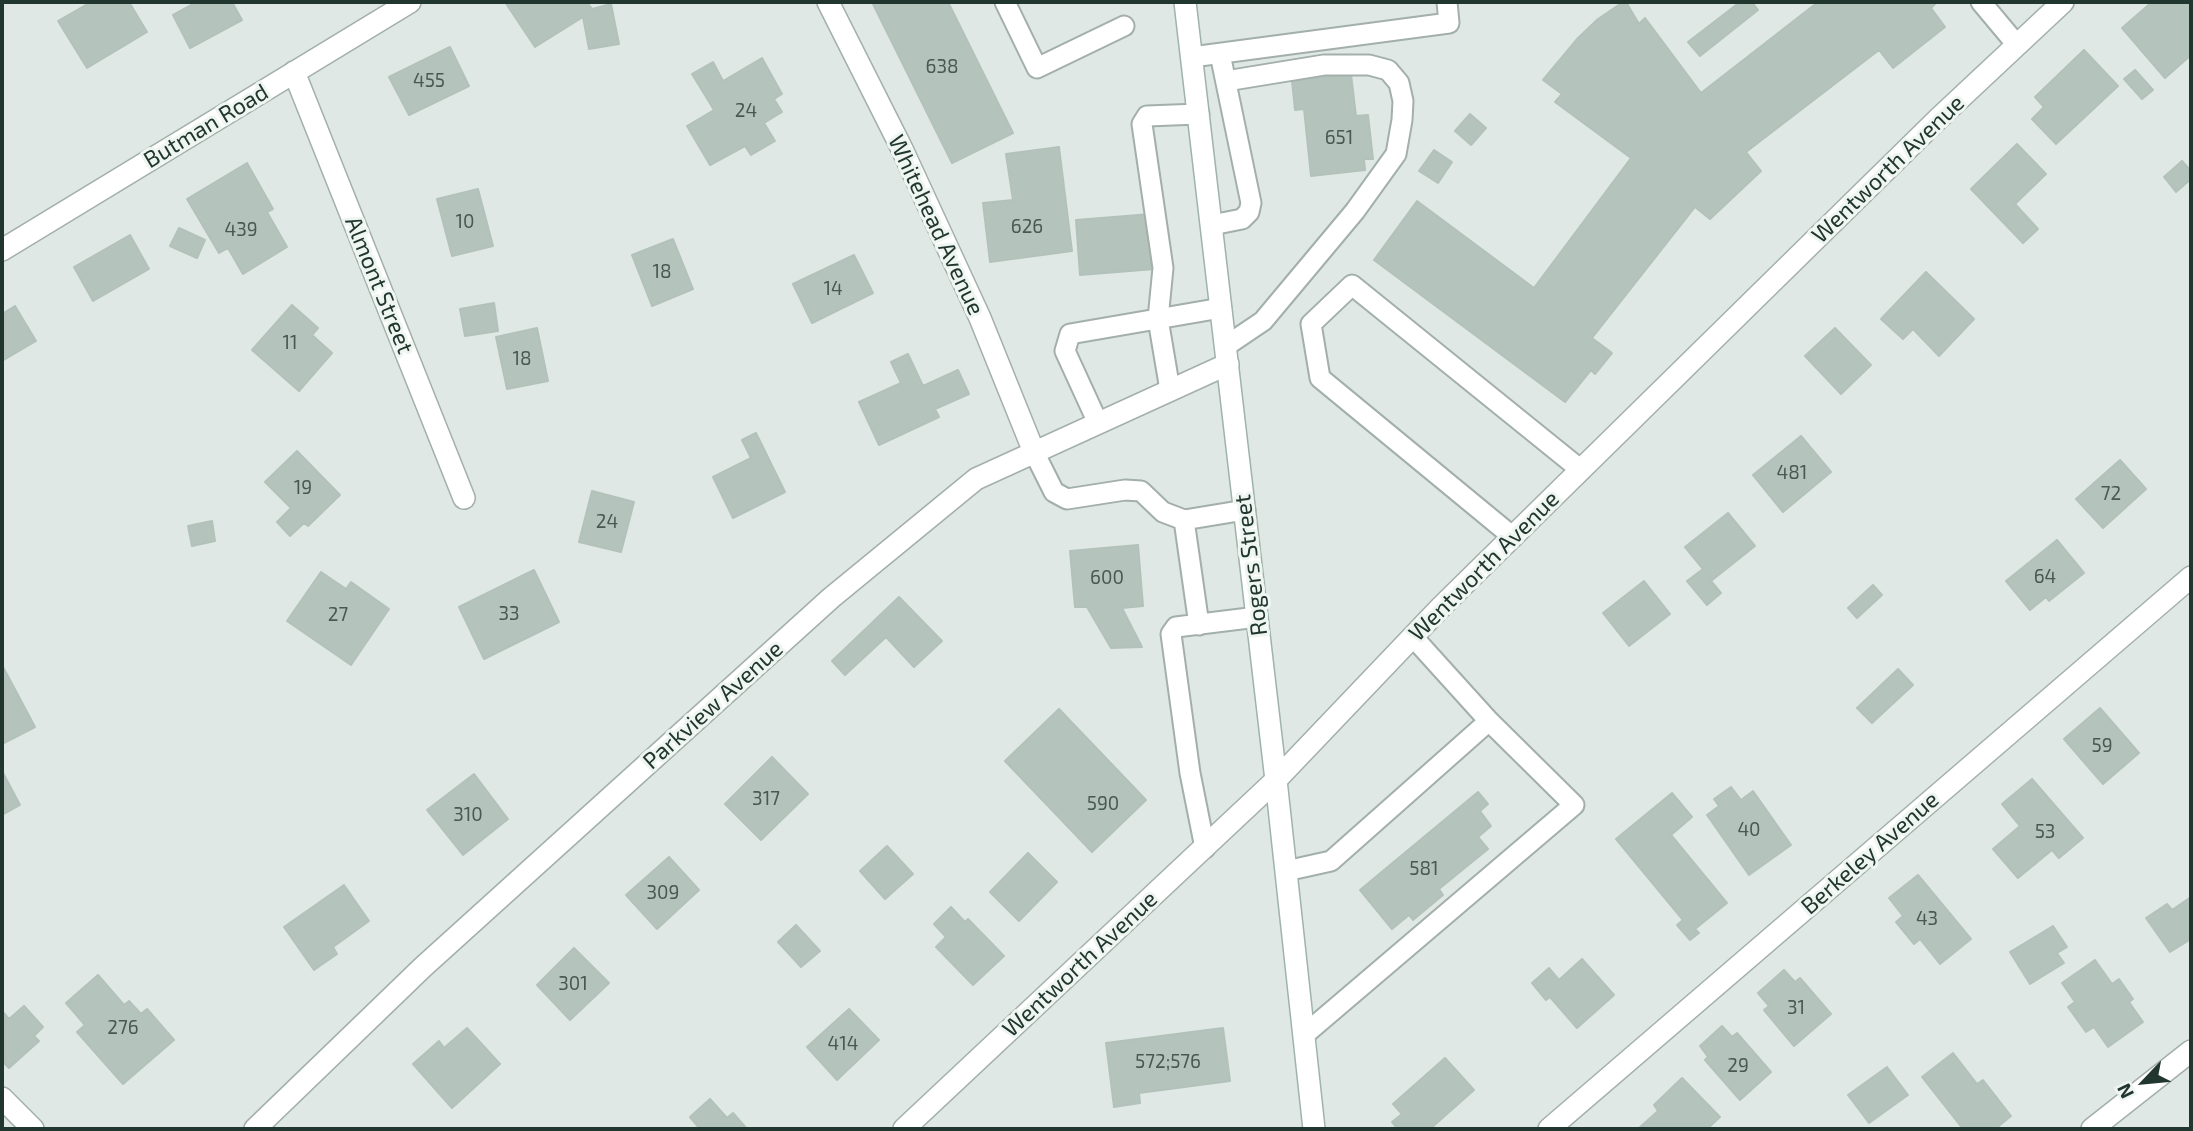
<!DOCTYPE html>
<style>
body{margin:0}
#map{position:relative;width:2193px;height:1131px;overflow:hidden;background:#dfe8e4;font-family:"Exo 2",sans-serif}
canvas{display:block}
.frame{position:absolute;inset:0;border:4px solid #223630;pointer-events:none}
.north{position:absolute;left:2109px;top:1047px;width:70px;height:70px;-webkit-text-stroke:5px #eff6f2;paint-order:stroke;rotate:244deg;font-size:19px;font-weight:700;line-height:28px;text-align:center;color:#223630}
.north::after{content:'';display:block;margin:auto;width:24px;height:32px;background:#223630;clip-path:polygon(50% 0,100% 100%,50% 72%,0 100%)}
</style>
<div id="map">
<canvas width="2193" height="1131"></canvas>
<div class="frame"></div>
<div class="north">N</div>
</div>
<script>
const ctx = document.querySelector('canvas').getContext('2d');
ctx.lineJoin = 'round';
function fill(path, color) {
  ctx.fillStyle = color;
  ctx.fill(path, 'evenodd');
}
function shape(rows) {
  const path = new Path2D();
  for (const r of rows) {
    path.moveTo(r[0], r[1]);
    for (let i = 2; i < r.length; i += 2) path.lineTo(r[i], r[i + 1]);
  }
  return path;
}
function strokePath(path, color, width, dash) {
  ctx.strokeStyle = color;
  ctx.lineWidth = width;
  ctx.lineCap = dash ? 'butt' : 'round';
  ctx.setLineDash(dash || []);
  ctx.stroke(path);
}
function drawText(font, color, halo, rows, align = 'center') {
  ctx.font = font + ' "Exo 2",sans-serif';
  ctx.lineWidth = 6;
  ctx.setLineDash([]);
  ctx.textBaseline = 'middle';
  ctx.strokeStyle = halo;
  ctx.fillStyle = color;
  for (const [text, x, y, turn = 0] of rows) {
    ctx.save();
    ctx.translate(x, y);
    ctx.rotate((+turn || 0) * Math.PI / 180);
    ctx.textAlign = isNaN(turn) ? turn : align;
    if (halo) ctx.strokeText(text, 0, 0);
    ctx.fillText(text, 0, 0);
    ctx.restore();
  }
}
const building = shape([
 [91,2,129,2,147,32,87,68,58,21,91,2],
 [197,2,232,2,242,20,190,48,173,15,197,2],
 [505,2,587,2,592,9,611,4,619,44,589,49,583,17,535,47,505,2],
 [872,2,948,2,1013,133,952,163,872,2],
 [1623,2,1626,2,1639,24,1645,18,1701,93,1818,2,1934,2,1936,3,1931,8,1945,27,1893,68,1879,50,1746,152,1761,171,1710,219,1695,207,1592,338,1612,353,1595,374,1591,370,1565,402,1374,260,1417,201,1534,288,1631,158,1555,102,1562,94,1543,80,1578,38,1598,19,1623,2],
 [1740,2,1752,2,1758,10,1700,56,1688,42,1740,2],
 [2152,2,2191,2,2191,55,2165,78,2122,28,2152,2],
 [450,47,469,86,409,115,389,77,450,47],
 [2084,50,2118,86,2056,144,2032,119,2044,107,2035,97,2084,50],
 [762,58,782,94,774,99,782,112,764,123,775,141,751,155,745,146,710,165,687,126,714,110,692,74,713,62,723,81,762,58],
 [2135,70,2153,90,2142,99,2124,79,2135,70],
 [1351,74,1356,116,1368,115,1373,159,1364,159,1365,170,1311,176,1304,109,1295,110,1292,81,1351,74],
 [1470,114,1486,128,1471,145,1455,131,1470,114],
 [2017,144,2046,174,2015,204,2038,229,2023,243,1971,189,2017,144],
 [1059,147,1072,251,990,262,983,203,1013,200,1006,154,1059,147],
 [1434,150,1452,162,1438,183,1419,171,1434,150],
 [2182,161,2191,171,2191,179,2176,192,2164,177,2182,161],
 [247,163,273,209,267,212,287,247,243,274,228,248,219,253,187,199,247,163],
 [478,189,493,246,452,256,437,199,478,189],
 [1151,214,1155,269,1080,275,1076,220,1151,214],
 [179,228,205,240,197,258,170,246,179,228],
 [130,235,149,269,93,301,74,267,130,235],
 [673,239,693,289,652,306,632,255,673,239],
 [854,255,873,293,812,323,793,284,854,255],
 [1926,272,1974,319,1939,356,1913,329,1903,339,1881,319,1926,272],
 [494,303,498,331,465,336,460,309,494,303],
 [292,305,318,328,312,335,332,353,299,391,252,350,292,305],
 [15,306,36,341,2,361,2,314,15,306],
 [537,328,548,381,507,389,496,337,537,328],
 [1835,328,1871,365,1841,394,1805,356,1835,328],
 [908,354,923,386,958,370,969,394,935,409,939,417,879,445,859,402,901,383,891,362,908,354],
 [756,433,785,492,733,518,713,477,751,458,742,440,756,433],
 [1801,436,1831,472,1783,512,1753,475,1801,436],
 [297,451,340,495,308,526,304,523,290,536,277,522,291,508,265,482,297,451],
 [2120,460,2146,489,2103,528,2076,499,2120,460],
 [592,491,634,502,621,552,579,542,592,491],
 [1728,513,1755,546,1711,581,1721,593,1707,605,1687,581,1703,569,1685,547,1728,513],
 [212,521,215,541,192,546,188,526,212,521],
 [2057,540,2084,573,2049,601,2046,597,2030,610,2006,581,2057,540],
 [1138,545,1143,606,1122,608,1142,647,1111,648,1087,607,1075,607,1070,551,1138,545],
 [534,570,559,622,484,659,459,607,534,570],
 [321,572,346,589,351,582,389,609,351,665,287,621,321,572],
 [1644,581,1670,614,1629,646,1603,613,1644,581],
 [1873,585,1882,595,1857,618,1848,608,1873,585],
 [899,597,942,641,914,667,886,637,845,675,832,661,899,597],
 [2,665,35,727,2,744,2,665],
 [1898,669,1913,685,1872,723,1857,708,1898,669],
 [2100,708,2139,753,2103,784,2064,739,2100,708],
 [1059,709,1146,800,1092,852,1005,761,1059,709],
 [772,757,808,794,761,840,725,804,772,757],
 [2,771,20,805,2,815,2,771],
 [474,774,508,819,463,855,427,810,474,774],
 [2032,779,2083,838,2059,858,2052,850,2018,878,1993,849,2020,826,2002,804,2032,779],
 [1731,787,1741,800,1753,791,1791,845,1749,875,1707,815,1719,806,1714,799,1731,787],
 [1478,792,1488,804,1480,811,1491,826,1478,837,1488,849,1439,889,1443,895,1413,920,1409,915,1392,929,1360,890,1478,792],
 [1672,793,1692,817,1671,835,1727,903,1695,929,1699,933,1690,940,1677,925,1683,920,1616,839,1672,793],
 [887,846,913,874,885,899,860,871,887,846],
 [1028,853,1057,882,1019,921,990,892,1028,853],
 [669,857,699,890,657,929,626,895,669,857],
 [1918,875,1971,939,1940,964,1920,939,1914,944,1896,922,1903,916,1889,898,1918,875],
 [344,885,369,921,333,947,337,954,314,970,284,927,344,885],
 [2191,897,2191,939,2170,952,2146,918,2167,904,2172,910,2191,897],
 [951,907,965,922,968,919,1004,956,973,985,936,947,946,937,934,924,951,907],
 [796,925,820,951,801,967,778,942,796,925],
 [2053,926,2067,947,2057,953,2064,963,2030,984,2010,952,2053,926],
 [574,948,609,983,570,1020,537,985,574,948],
 [1582,959,1614,995,1577,1028,1550,997,1546,1000,1532,983,1549,968,1559,980,1582,959],
 [2095,960,2112,984,2119,979,2133,999,2129,1002,2143,1022,2108,1047,2094,1027,2086,1032,2068,1007,2075,1002,2062,983,2095,960],
 [1784,970,1795,982,1800,978,1831,1014,1794,1046,1764,1010,1769,1006,1758,993,1784,970],
 [98,975,124,1005,129,1001,141,1014,147,1009,174,1040,123,1084,77,1032,85,1025,66,1003,98,975],
 [24,1006,43,1027,34,1036,39,1041,9,1068,2,1061,2,1011,9,1019,24,1006],
 [849,1009,879,1040,837,1080,807,1047,849,1009],
 [1722,1026,1732,1037,1737,1033,1771,1072,1740,1100,1705,1060,1708,1057,1700,1046,1722,1026],
 [467,1028,500,1064,452,1108,413,1064,439,1041,444,1048,467,1028],
 [1223,1028,1230,1081,1139,1093,1140,1103,1114,1107,1106,1043,1223,1028],
 [1953,1053,1977,1084,1983,1080,2011,1116,1995,1129,1963,1129,1922,1077,1953,1053],
 [1445,1058,1474,1090,1430,1129,1398,1129,1392,1122,1402,1114,1393,1104,1445,1058],
 [1887,1067,1908,1095,1869,1123,1848,1095,1887,1067],
 [1682,1078,1720,1117,1707,1129,1638,1129,1658,1111,1654,1105,1682,1078],
 [710,1099,727,1118,733,1113,747,1129,700,1129,690,1117,710,1099]
]);
fill(building, '#b5c3bd');
strokePath(building, '#b3c1bb', 2);
const service = shape([
 [1005,2,1037,68,1124,26],
 [1981,2,2017,45],
 [1192,57,1449,23,1447,2],
 [1212,225,1242,219,1249,212,1251,203,1220,54],
 [1226,346,1263,321,1355,211,1396,154,1402,120,1403,101,1399,83,1388,70,1369,65,1324,65,1226,81],
 [1170,390,1158,319,1163,268,1142,124,1147,116,1199,114],
 [1098,423,1065,351,1070,334,1221,308],
 [1034,452,1054,492,1067,499,1125,490,1141,491,1163,512,1184,520],
 [1513,537,1320,378,1311,324,1352,285,1581,470],
 [1199,625,1184,520,1245,510],
 [1205,848,1190,773,1171,634,1176,627,1257,617],
 [1286,871,1331,861,1489,721],
 [1304,1035,1574,805,1489,721,1413,637]
]);
const minor = shape([
 [828,2,902,149,980,318,1034,452],
 [294,72,464,498],
 [2,250,410,2],
 [1276,780,1441,607,1938,119,2063,2],
 [2,1098,33,1129],
 [255,1129,423,967,831,598,976,479,1228,364],
 [1549,1129,2191,577],
 [2092,1129,2191,1051]
]);
const tertiary = shape([
 [904,1129,1276,780]
]);
const secondary = shape([
 [1185,2,1276,780,1314,1129]
]);
strokePath(service, '#a3afaa', 23);
strokePath(minor, '#a3afaa', 24);
strokePath(tertiary, '#a3afaa', 24);
strokePath(secondary, '#a0b3ab', 24);
strokePath(service, '#fff', 19);
strokePath(minor, '#fff', 21);
strokePath(tertiary, '#fff', 21);
strokePath(secondary, '#fff', 21);
drawText('19px', '#475953', null, [
 ["638",942,67],
 ["455",429,81],
 ["24",746,111],
 ["651",1339,138],
 ["10",465,222],
 ["626",1027,227],
 ["439",241,230],
 ["18",662,272],
 ["14",833,289],
 ["11",290,343],
 ["18",522,359],
 ["481",1792,473],
 ["19",303,488],
 ["72",2111,494],
 ["24",607,522],
 ["64",2045,577],
 ["600",1107,578],
 ["33",509,614],
 ["27",338,615],
 ["59",2102,746],
 ["317",766,799],
 ["590",1103,804],
 ["310",468,815],
 ["40",1749,830],
 ["53",2045,832],
 ["581",1424,869],
 ["309",663,893],
 ["43",1927,919],
 ["301",573,984],
 ["31",1796,1008],
 ["276",123,1028],
 ["414",843,1044],
 ["572;576",1168,1062],
 ["29",1738,1066]
]);
drawText('23px', '#223630', '#eff6f2', [
 ["Butman Road",206,126,-31],
 ["Wentworth Avenue",1888,169,-44],
 ["Whitehead Avenue",936,225,65],
 ["Almont Street",379,285,68],
 ["Rogers Street",1251,565,-97],
 ["Wentworth Avenue",1484,566,-45],
 ["Parkview Avenue",713,705,-42],
 ["Berkeley Avenue",1870,853,-41],
 ["Wentworth Avenue",1080,964,-43]
]);
</script>
